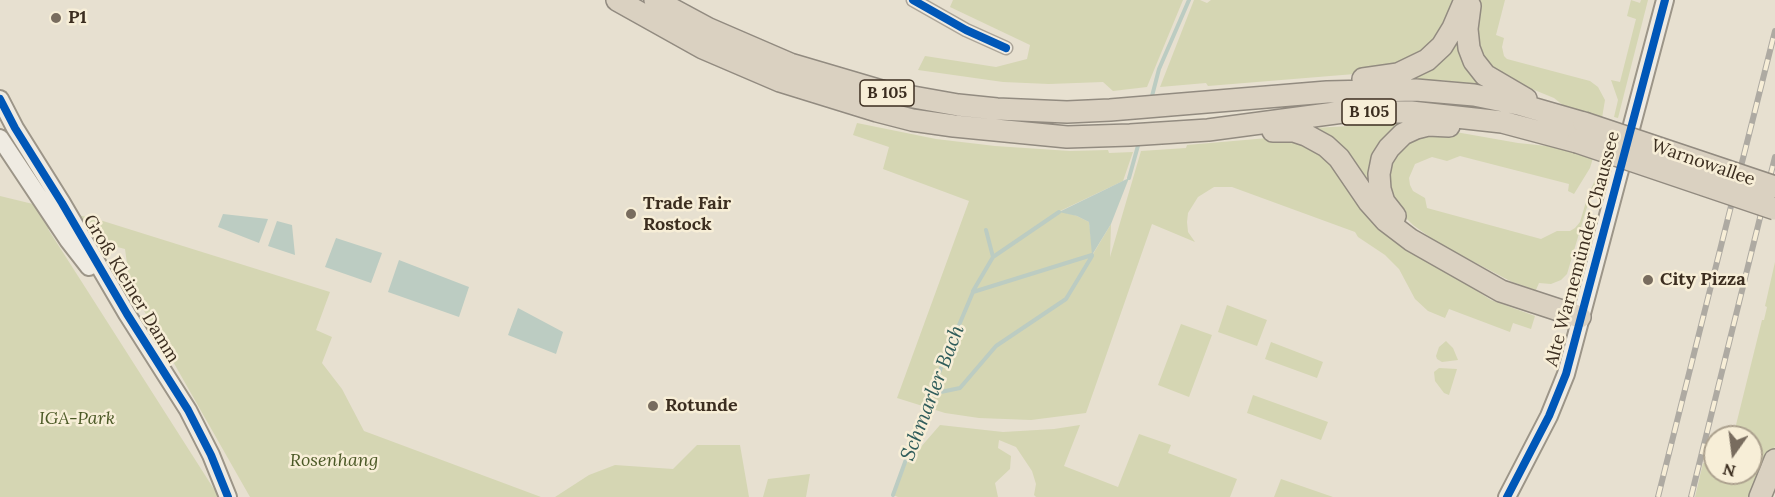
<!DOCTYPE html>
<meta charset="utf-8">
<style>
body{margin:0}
#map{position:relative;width:1775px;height:497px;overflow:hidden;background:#e7e0d0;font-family:Lora,serif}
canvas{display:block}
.north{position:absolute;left:1703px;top:425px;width:60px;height:60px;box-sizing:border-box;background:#f7eed7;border:2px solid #aca18e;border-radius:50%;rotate:194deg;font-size:16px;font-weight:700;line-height:24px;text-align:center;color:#3c2e20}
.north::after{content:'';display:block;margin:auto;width:21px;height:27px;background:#786c5e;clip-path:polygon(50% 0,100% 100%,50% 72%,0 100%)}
</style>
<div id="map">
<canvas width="1775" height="497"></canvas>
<div class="north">N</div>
</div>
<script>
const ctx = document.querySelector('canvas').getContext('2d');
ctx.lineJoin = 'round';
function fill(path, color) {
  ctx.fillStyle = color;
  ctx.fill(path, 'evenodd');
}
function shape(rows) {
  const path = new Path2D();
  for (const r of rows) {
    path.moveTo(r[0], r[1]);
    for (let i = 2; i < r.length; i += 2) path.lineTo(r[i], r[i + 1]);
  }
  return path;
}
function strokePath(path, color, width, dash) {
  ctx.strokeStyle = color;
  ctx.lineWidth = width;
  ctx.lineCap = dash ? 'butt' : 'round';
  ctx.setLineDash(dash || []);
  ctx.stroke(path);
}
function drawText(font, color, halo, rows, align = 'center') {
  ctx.font = font + ' Lora,serif';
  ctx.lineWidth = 5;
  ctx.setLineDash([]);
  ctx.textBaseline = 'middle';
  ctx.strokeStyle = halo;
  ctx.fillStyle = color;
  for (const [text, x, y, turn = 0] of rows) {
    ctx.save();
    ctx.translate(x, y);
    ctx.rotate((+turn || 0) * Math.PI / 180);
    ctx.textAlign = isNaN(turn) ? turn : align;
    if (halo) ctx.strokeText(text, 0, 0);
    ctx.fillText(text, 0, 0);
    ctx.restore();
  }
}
fill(shape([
 [953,0,1183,0,1147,87,1113,91,1103,82,1049,84,1003,82,918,70,925,56,996,67,1027,59,1030,45,950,7],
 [1194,0,1200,0,1207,3,1211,0,1458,0,1424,55,1379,72,1208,86,1206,83,1160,87],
 [1478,0,1505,0,1496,35,1504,38,1502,47,1504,56,1507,59,1590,81,1598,87,1605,100,1602,118,1564,106,1554,98,1500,76,1491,69,1476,43],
 [1631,0,1640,3,1641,0,1648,0,1618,118,1614,117,1618,100,1611,80,1620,82,1636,19,1627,16],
 [1458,32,1486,85,1440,80,1405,81],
 [1403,122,1375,201,1314,128,1368,125],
 [857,123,936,139,995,146,1070,151,1108,150,1109,153,1133,152,1123,181,1060,211,1077,216,1089,222,1093,254,1111,224,1110,257,1141,151,1186,148,1187,145,1268,138,1288,139,1320,152,1460,279,1477,291,1491,300,1535,316,1531,329,1513,323,1510,332,1449,309,1445,318,1428,311,1415,299,1399,269,1385,255,1358,237,1355,232,1232,187,1214,187,1198,197,1188,213,1187,222,1188,232,1195,242,1152,224,1086,413,1031,420,979,418,945,413,897,398,969,201,883,169,889,147,853,135],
 [1450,131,1518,143,1556,147,1575,151,1593,158,1590,168,1574,194,1568,191,1569,184,1460,156,1447,161,1432,157,1415,164,1409,178,1410,185,1413,191,1425,198,1427,208,1541,239,1557,231,1570,231,1575,228,1580,222,1588,195,1603,163,1605,164,1602,175,1586,210,1567,274,1561,280,1551,284,1539,283,1536,290,1512,282,1438,243,1413,225,1398,210,1391,201,1387,169,1404,141,1413,137],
 [0,196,103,221,330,292,316,330,332,337,322,363,342,389,364,431,541,497,250,497,130,286,125,249,48,229,219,497,0,497],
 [1775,262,1775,446,1755,497,1695,497,1703,463,1712,465,1715,453,1715,473,1751,473,1751,437,1719,437,1720,434,1733,437,1762,320,1764,320,1767,307,1765,306],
 [1227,305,1267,320,1257,346,1218,332],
 [1181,324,1212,335,1189,397,1158,385],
 [1446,341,1453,348,1458,360,1442,362,1437,359,1436,356,1439,347],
 [1271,342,1323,362,1317,378,1265,359],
 [1439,368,1457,369,1449,395,1444,393,1435,381,1434,372],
 [1253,395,1328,422,1321,440,1247,413],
 [940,425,1003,432,1054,429,1080,425,1064,466,1118,487,1139,434,1171,445,1168,453,1237,479,1230,497,1036,497,1034,495,1036,484,1032,471,1016,447,999,440,998,448,1011,456,1010,469,995,483,998,497,898,497,893,495,906,464],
 [697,445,740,445,749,497,555,497,589,475,615,465,673,469],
 [810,474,806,497,763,497,768,479],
 [1281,479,1333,497,1274,497]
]), '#d5d6b3');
fill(shape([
 [1129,178,1111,224,1092,255,1089,222,1077,216,1059,212],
 [223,214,268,219,259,243,218,227],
 [277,221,292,225,295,255,268,246],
 [336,238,382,253,371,283,325,267],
 [399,260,469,287,459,317,388,292],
 [518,308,563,332,556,354,508,335]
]), '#bcccc2');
strokePath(shape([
 [1151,100,1159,69,1189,0],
 [1129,178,1139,142],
 [986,230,993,257],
 [973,291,993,257,1059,212],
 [931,394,960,388,996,346,1066,299,1092,256],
 [893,495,930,394,973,292,1092,255]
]), '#bcccc2', 4);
const street = shape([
 [913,0,966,30,1006,48]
]);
const secondary = shape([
 [0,99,15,128,62,203,127,314,188,410,211,455,228,497],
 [0,138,68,240,89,267],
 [1507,497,1549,416,1566,374,1665,0]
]);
const highway = shape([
 [617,0,703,48,780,81,877,111,912,120,954,126,1067,137,1130,135,1208,130,1343,112,1411,112,1502,122,1577,142],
 [655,0,709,29,790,64,885,92,958,105,997,109,1067,112,1110,110,1327,92,1416,90,1474,95,1518,104,1584,123],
 [1470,6,1467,29,1469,48,1474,61,1485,75,1526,99],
 [1363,79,1398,74,1427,60,1442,46,1453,28,1465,0],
 [1273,131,1294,131,1306,135,1326,146,1339,158,1369,202,1386,221,1411,240,1501,291,1580,317],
 [1395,216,1384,202,1380,189,1379,174,1382,159,1389,148,1403,134,1416,128,1428,125,1449,126],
 [1760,497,1775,460]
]);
strokePath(street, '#aca599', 15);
strokePath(secondary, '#9c9588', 20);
strokePath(highway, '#928b80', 24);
strokePath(street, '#efebe2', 12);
strokePath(secondary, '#efebe2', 16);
strokePath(highway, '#dad1c1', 21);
const rail = shape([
 [1658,497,1775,31],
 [1691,497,1775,157]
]);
strokePath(rail, '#aeaaa2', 6);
strokePath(rail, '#f7eed7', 4, [11]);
const highwayBridge = shape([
 [1584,123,1775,187],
 [1577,142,1775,209]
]);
strokePath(highwayBridge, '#928b80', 24, []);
strokePath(highwayBridge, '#dad1c1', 21);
strokePath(shape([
 [913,0,966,30,1006,48],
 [0,99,15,128,62,203,127,314,188,410,211,455,228,497],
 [1507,497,1549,416,1566,374,1665,0]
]), '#0057b8', 8);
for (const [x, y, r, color] of [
 [56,18,6,"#786c5e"],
 [631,214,6,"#786c5e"],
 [1648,280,6,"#786c5e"],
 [653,406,6,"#786c5e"]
]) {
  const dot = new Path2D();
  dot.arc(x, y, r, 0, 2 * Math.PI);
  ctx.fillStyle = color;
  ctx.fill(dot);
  strokePath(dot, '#f7eed7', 2);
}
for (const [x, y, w] of [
 [887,93,54],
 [1369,112,54]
]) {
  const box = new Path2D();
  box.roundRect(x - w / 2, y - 13, w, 26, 4.5);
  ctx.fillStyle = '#f7eed7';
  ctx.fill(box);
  strokePath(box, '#3c2e20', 1.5);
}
drawText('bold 16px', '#3c2e20', null, [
 ["B 105",887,93],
 ["B 105",1369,112]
]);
drawText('bold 18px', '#3c2e20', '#f7eed7', [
 ["P1",68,18],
 ["Trade Fair",643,204],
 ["Rostock",643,225],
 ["City Pizza",1660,280],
 ["Rotunde",665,406]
], 'left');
drawText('18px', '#3c2e20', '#f7eed7', [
 ["Warnowallee",1703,163,19],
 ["Alte Warnemünder Chaussee",1583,249,-75],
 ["Groß Kleiner Damm",131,289,59]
]);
drawText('italic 18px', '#4b5926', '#f7eed7', [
 ["IGA-Park",77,419],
 ["Rosenhang",334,461]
]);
drawText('italic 20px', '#2f5c5a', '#f7eed7', [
 ["Schmarler Bach",933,393,-69]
]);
</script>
